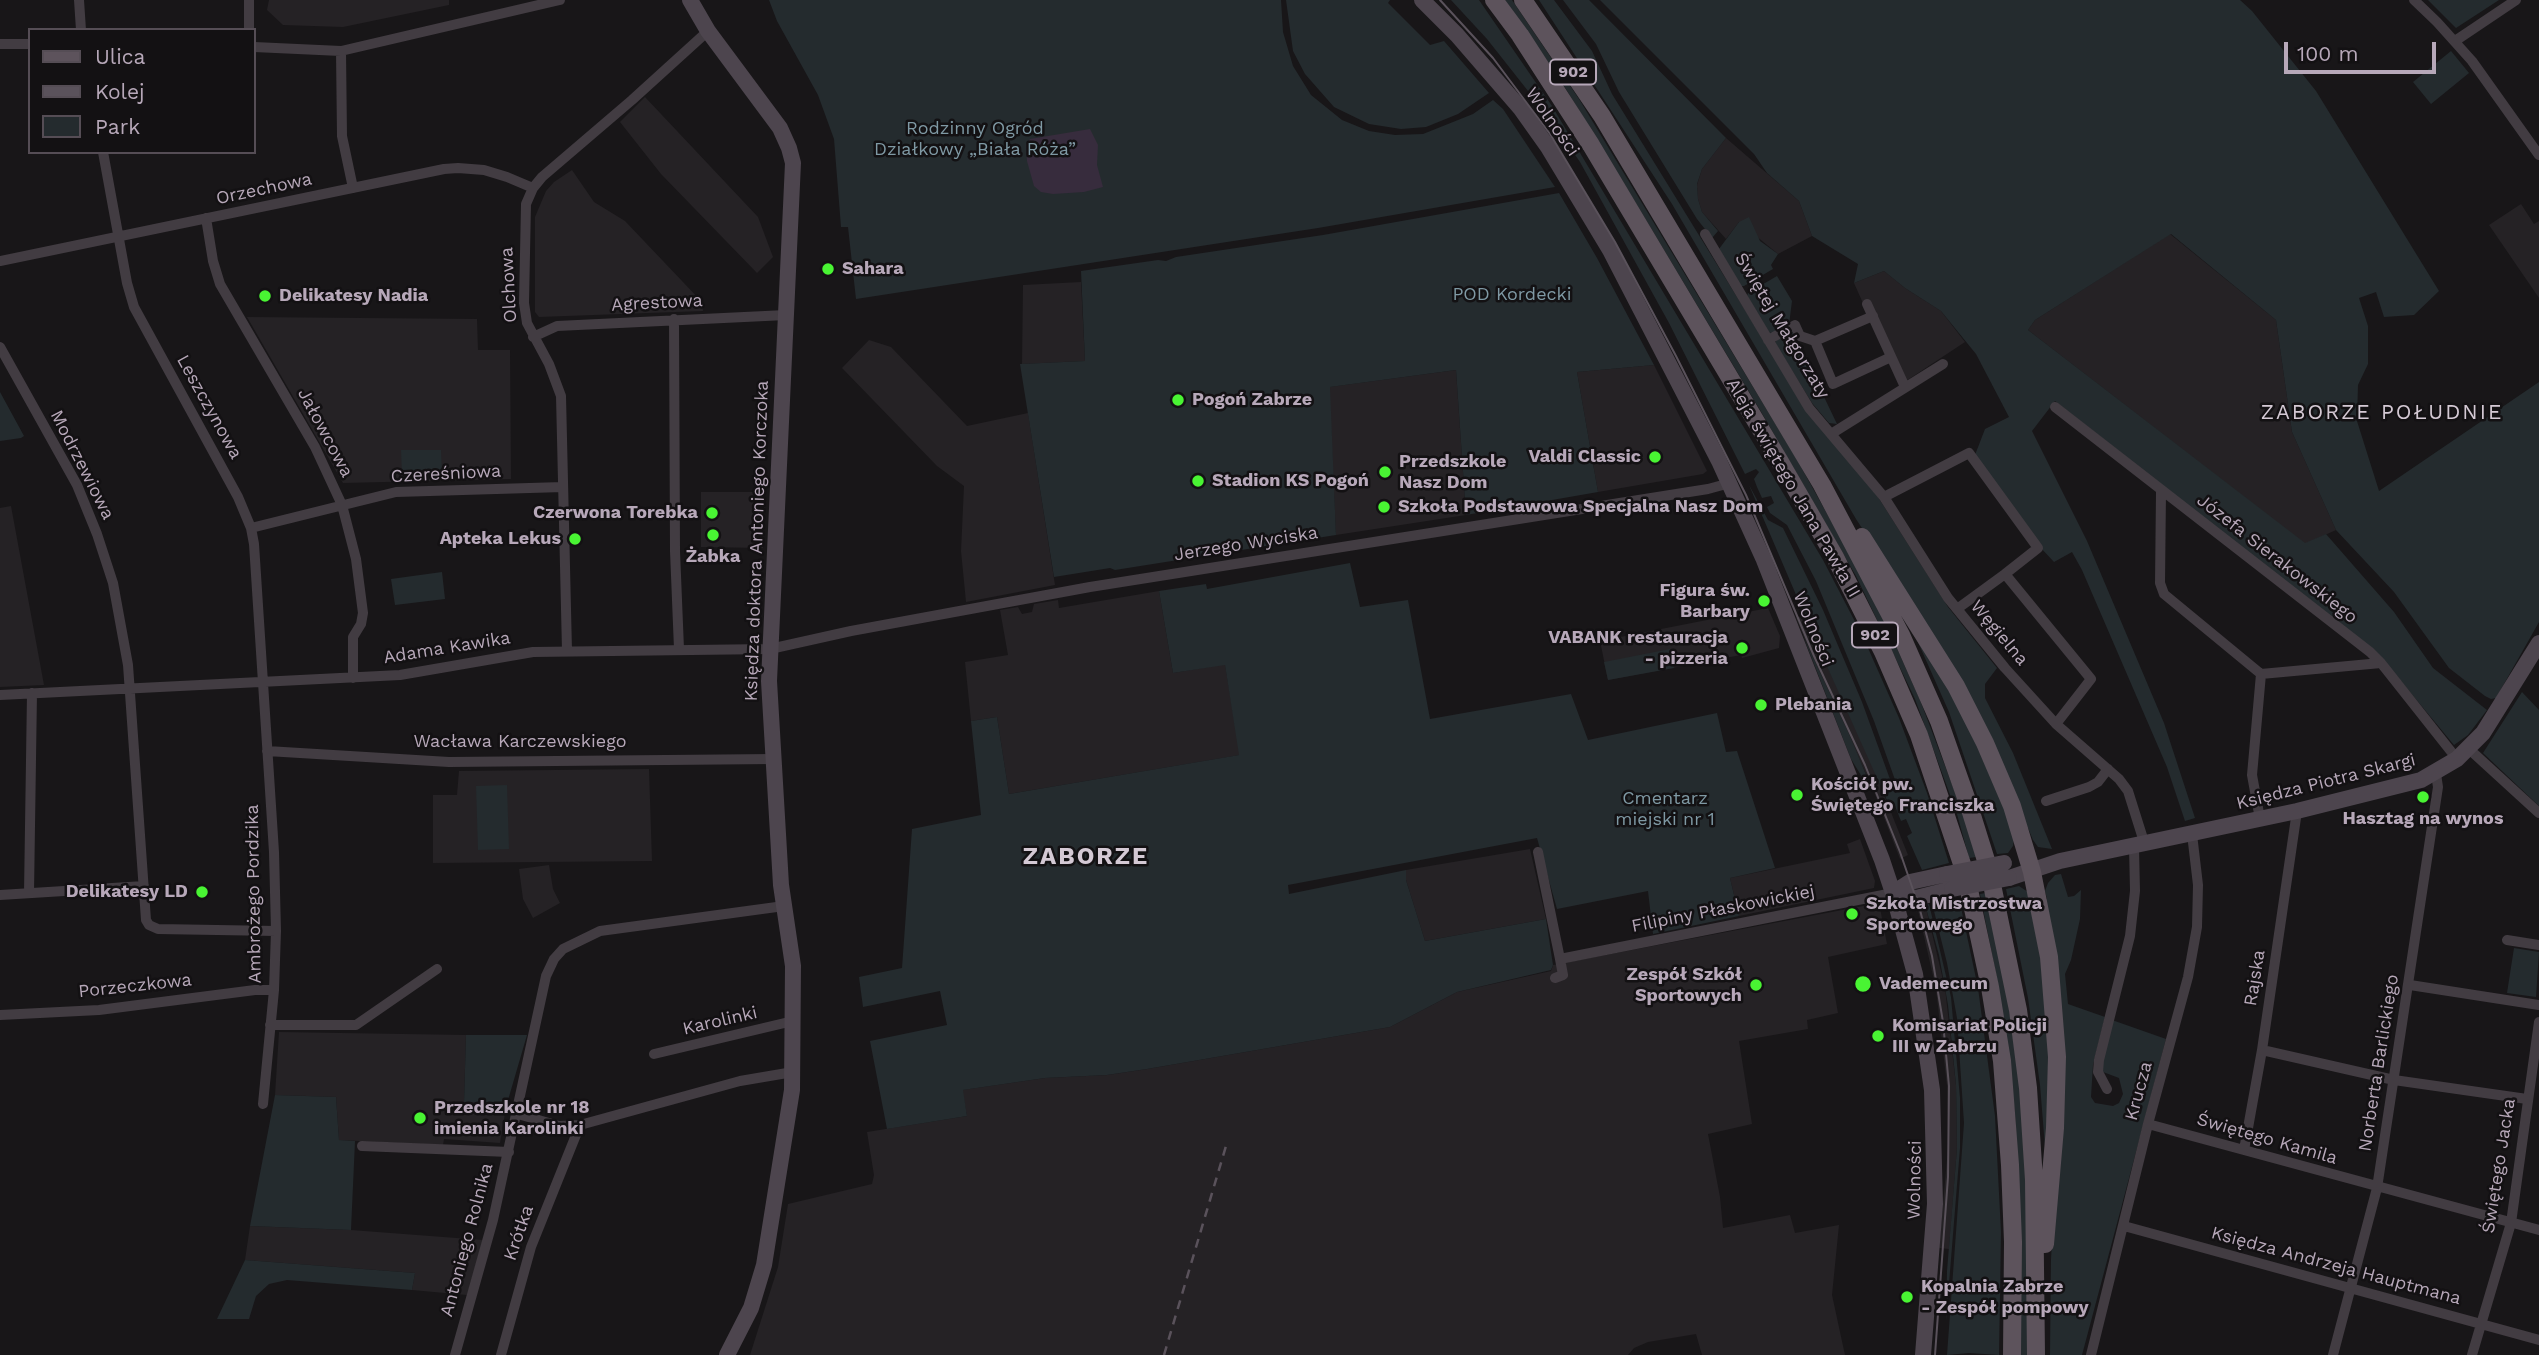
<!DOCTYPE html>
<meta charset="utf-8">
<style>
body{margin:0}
#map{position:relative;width:2539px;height:1355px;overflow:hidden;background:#181618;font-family:"Work Sans",sans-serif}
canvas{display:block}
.legend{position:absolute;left:28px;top:28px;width:228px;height:126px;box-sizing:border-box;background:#131113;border:2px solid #554d55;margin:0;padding:9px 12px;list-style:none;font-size:21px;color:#b7a8b9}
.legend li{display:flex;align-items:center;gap:14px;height:35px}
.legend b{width:35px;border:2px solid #554d55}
.scale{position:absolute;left:2284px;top:42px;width:152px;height:32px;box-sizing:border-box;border:4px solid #b7a8b9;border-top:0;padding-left:9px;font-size:21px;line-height:24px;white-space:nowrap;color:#b7a8b9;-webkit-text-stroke:5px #131113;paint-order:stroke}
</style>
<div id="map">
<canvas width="2539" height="1355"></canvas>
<ul class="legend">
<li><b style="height:9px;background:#5d535c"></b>Ulica</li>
<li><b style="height:9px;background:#5a525b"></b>Kolej</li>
<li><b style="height:19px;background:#242b2e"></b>Park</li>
</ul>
<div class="scale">100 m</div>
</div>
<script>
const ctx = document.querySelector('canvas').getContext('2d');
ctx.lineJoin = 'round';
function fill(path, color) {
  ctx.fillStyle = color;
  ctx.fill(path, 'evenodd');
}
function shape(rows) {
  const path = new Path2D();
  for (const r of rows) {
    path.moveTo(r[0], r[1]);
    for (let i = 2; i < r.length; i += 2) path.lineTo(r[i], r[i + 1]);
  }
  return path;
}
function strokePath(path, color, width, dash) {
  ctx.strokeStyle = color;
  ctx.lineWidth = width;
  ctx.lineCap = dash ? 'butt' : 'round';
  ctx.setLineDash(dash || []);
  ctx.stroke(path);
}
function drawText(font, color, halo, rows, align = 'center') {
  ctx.font = font + ' "Work Sans",sans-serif';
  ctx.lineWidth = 5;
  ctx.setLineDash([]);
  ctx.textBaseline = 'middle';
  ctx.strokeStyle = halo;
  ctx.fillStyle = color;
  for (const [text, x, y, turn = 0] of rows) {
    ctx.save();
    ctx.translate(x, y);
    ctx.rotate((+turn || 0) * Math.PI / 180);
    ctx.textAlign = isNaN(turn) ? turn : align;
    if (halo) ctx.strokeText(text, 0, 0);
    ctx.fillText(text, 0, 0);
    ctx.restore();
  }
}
fill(shape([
 [269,0,449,0,449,5,343,27,283,25,267,10],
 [645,97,758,217,773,257,757,273,661,174,620,122],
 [1726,138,1799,201,1812,236,1778,254,1739,222,1726,239,1702,212,1698,199,1697,185,1702,169],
 [572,170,594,202,625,221,702,302,703,311,539,317,535,312,535,217,546,191,554,182],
 [2521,204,2534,224,2539,221,2539,298,2489,225],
 [2170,234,2276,320,2292,432,2336,530,2305,544,2028,330,2035,320],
 [1884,271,1905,288,1941,311,1965,342,1906,381,1866,310,1854,283],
 [1081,282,1085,361,1022,364,1023,285],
 [247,317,477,319,478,350,510,350,511,479,343,483],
 [869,340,891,347,967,426,1028,413,1055,585,966,602,961,551,964,486,937,466,842,368],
 [1654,365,1707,471,1703,474,1598,492,1577,372],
 [1456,370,1466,515,1336,535,1329,387],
 [701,492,765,492,763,548,701,547],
 [11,506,44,685,0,687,0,508],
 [1159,591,1173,673,1225,664,1240,755,1009,794,997,717,971,721,965,662,1008,655,1000,610,1018,607,1022,614,1032,612,1034,604,1058,600,1059,608],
 [1768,608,1780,636,1779,648,1742,658,1741,655,1608,680,1600,641],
 [1804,615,1871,762,1908,855,1900,859,1873,789,1812,657,1796,618],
 [649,769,652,861,433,863,433,795,457,795,459,771],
 [1860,839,1875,881,1874,888,1739,916,1730,878,1850,853,1847,844],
 [1530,849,1546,919,1425,941,1406,880,1406,870],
 [549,865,553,889,560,903,533,918,523,899,519,869],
 [1879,903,1887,944,1828,957,1838,1013,1807,1020,1808,1029,1739,1041,1752,1124,1708,1134,1720,1197,1723,1228,1790,1215,1795,1233,1839,1225,1832,1295,1845,1355,1702,1355,1696,1334,1648,1342,1634,1348,1628,1355,750,1355,778,1267,788,1204,872,1184,874,1175,867,1132,967,1116,962,1090,1045,1078,1107,1075,1147,1069,1390,1027,1457,992,1551,971,1553,965],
 [1926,908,1945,988,1956,1085,1957,1148,1949,1249,1939,1248,1948,1148,1947,1086,1936,989,1918,910],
 [279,1032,466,1035,464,1102,494,1103,506,1107,500,1143,444,1139,443,1145,339,1140,336,1097,275,1095],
 [250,1226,351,1230,483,1240,467,1295,412,1290,415,1273,245,1260]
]), '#252225');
fill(shape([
 [769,0,1281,0,1283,32,1293,66,1311,95,1342,120,1369,131,1395,135,1423,134,1473,114,1493,100,1503,109,1555,187,1318,228,856,299,848,227,841,227,834,139,818,95,777,21],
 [1286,0,1390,0,1388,3,1430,45,1444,41,1489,93,1458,114,1426,127,1401,129,1369,124,1334,107,1305,74,1293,51],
 [1451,0,1479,0,1552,106,1823,560,1864,639,1899,718,1927,793,1949,863,1922,870,1907,836,1912,833,1906,819,1901,821,1895,806,1890,807,1821,653,1749,485,1768,520,1783,528,1823,610,1862,702,1895,793,1899,791,1874,721,1816,581,1787,525,1770,513,1767,507,1774,503,1771,496,1762,498,1757,487,1754,479,1759,472,1756,469,1745,474,1669,323,1580,162,1547,115,1487,39],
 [1505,0,1512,0,1579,99,1796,458,1860,573,1887,626,1920,700,1964,816,1976,857,1969,858,1957,814,1915,699,1856,576,1760,410,1640,210,1561,81],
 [1539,0,1554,0,1592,51,1612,94,1806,409,1878,497,1948,607,1997,668,1985,684,1985,698,2013,753,2052,849,2038,847,2033,840,2028,828,2025,828,1913,606,1856,519,1672,204],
 [1563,0,1589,0,1726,138,1702,169,1697,184,1698,199,1702,212,1718,231,1712,238,1697,219,1619,92,1596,44],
 [1600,0,2240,0,2252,11,2316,91,2439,291,2414,315,2384,317,2376,292,2359,298,2368,326,2368,364,2358,385,2357,421,2379,491,2539,382,2539,622,2496,698,2491,699,2485,696,2449,668,2394,592,2336,530,2292,432,2276,320,2171,234,2035,320,2028,330,2305,543,2326,534,2394,612,2433,668,2487,710,2468,735,2454,745,2380,656,2055,401,2032,431,2087,541,2164,723,2195,818,2185,821,2167,767,2082,570,2072,552,2054,562,2040,547,1975,455,1985,429,2009,417,1976,354,1941,311,1905,288,1884,271,1854,283,1858,264,1812,236,1799,201,1767,173,1754,154],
 [2428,0,2499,0,2456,28],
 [2451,51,2469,73,2431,104,2413,82],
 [1559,193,1597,258,1654,365,1577,372,1598,492,1466,515,1456,370,1330,387,1336,535,1115,570,1110,568,1054,577,1020,364,1085,361,1081,271,1158,260,1166,261,1176,257,1323,235],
 [1749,217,1760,241,1778,254,1771,265,1773,269,1744,286,1741,286,1719,249,1739,222],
 [1777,276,1792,301,1789,325,1777,332,1769,333,1747,296,1748,293],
 [1792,330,1837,424,1829,423,1812,403,1775,343,1777,339],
 [0,392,24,436,21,438,0,441],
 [401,450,441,450,442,474,402,475],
 [1350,563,1360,607,1408,600,1430,719,1571,694,1588,740,1717,713,1726,752,1737,751,1775,868,1730,878,1739,916,1653,934,1648,891,1557,909,1537,838,1288,885,1289,894,1406,870,1406,880,1425,941,1546,919,1553,965,1551,970,1457,992,1390,1027,1147,1069,1107,1075,1045,1078,963,1090,967,1116,887,1129,870,1041,947,1025,940,991,863,1007,859,977,902,968,912,829,981,815,971,721,997,717,1009,794,1239,755,1225,665,1173,673,1159,591,1206,584,1207,589],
 [442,572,445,599,395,605,391,579],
 [1913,631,1943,676,2006,805,2014,839,2013,846,2008,853,1997,854,1949,712],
 [1803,636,1849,734,1872,789,1870,790,1851,759],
 [1670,649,1674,668,1608,680,1604,662],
 [2522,692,2539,710,2539,806,2483,753],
 [507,785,509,849,478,850,476,786],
 [2061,874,2068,897,2074,896,2081,890,2080,919,2071,960,2065,974,2068,1004,2105,1017,2093,1065,2091,1097,2095,1103,2113,1106,2119,1103,2123,1094,2119,1078,2103,1072,2101,1068,2112,1020,2166,1039,2082,1355,2050,1355,2051,1259,2060,1108,2043,900,2047,899,2045,891,2048,883,2055,875],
 [2019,886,2028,892,2040,929,2051,1091,2045,1147,2040,1085,2028,998,2006,889],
 [1986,893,2008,1002,2020,1088,2028,1201,2028,1355,2021,1355,2021,1257,2015,1113,1998,984,1980,894],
 [1959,898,1978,988,1995,1116,2001,1232,1999,1355,1969,1353,1947,1355,1964,1123,1957,1018,1947,963,1932,903],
 [1929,904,1951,997,1960,1098,1960,1148,1946,1321,1947,1271,1957,1148,1956,1085,1948,1005,1939,955,1926,908,1926,905],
 [2514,948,2539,952,2536,997,2507,993],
 [466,1035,527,1035,506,1107,494,1103,464,1102],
 [275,1095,336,1097,339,1140,355,1141,351,1230,250,1226],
 [245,1260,415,1273,412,1290,287,1280,269,1284,256,1296,249,1319,217,1319]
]), '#242b2e');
fill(shape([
 [1090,129,1098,145,1097,165,1103,187,1084,192,1053,194,1041,192,1034,186,1027,161,1026,145,1030,139]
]), '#372c3d');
strokePath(shape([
 [79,0,81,30],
 [2414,0,2437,22,2472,61,2539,155],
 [249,30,249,0],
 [2455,41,2516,0],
 [0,44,30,44],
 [254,47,341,51,560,0],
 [341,51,342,136,353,188],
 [103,152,127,283,134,307,238,497,251,528,254,544,274,852,276,931,274,990,263,1104],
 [206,218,213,261,220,284,315,447,342,505,356,559,363,613,361,624,353,637,353,678],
 [1705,234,1809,408,1884,497,1948,598,2005,668,2056,724,2119,779,2128,791,2145,845],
 [0,261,444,169,458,168,484,170,507,177,533,188],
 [1867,304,1905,387],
 [1873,316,1815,341,1833,384,1891,357],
 [674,319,675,551,679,649],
 [533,337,557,326,786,315],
 [1768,340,1795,325,1800,336,1815,341],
 [0,347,77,485,97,534,113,583,128,665,146,920,149,925,158,929,276,931],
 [2055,407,2370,652,2381,663,2457,759],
 [1831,434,1943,364],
 [2161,492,2160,583,2164,594,2261,674,2381,663],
 [1884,497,1969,453,2038,548,2005,574],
 [251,528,396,492,563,487],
 [1957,609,2005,574,2091,679,2056,724],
 [567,651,561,396,549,364,527,323,524,303,526,204,533,188,542,177,632,100,708,31],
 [0,695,400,675,533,652,770,649,851,631,1090,587,1708,489,1730,483],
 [2469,749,2539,813],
 [267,751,449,762,774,759],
 [2046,801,2089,787,2098,782,2108,769],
 [2260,819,2252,775,2261,674],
 [1538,852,1560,959],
 [29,893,32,693],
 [0,895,144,886],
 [2507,940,2539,945],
 [1555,978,1563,975,1560,959,1893,893],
 [2410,985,2539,1005],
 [0,1015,99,1010,255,990,274,990],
 [270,1025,356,1025,437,969],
 [2262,1050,2394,1080,2527,1099],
 [654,1054,793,1021],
 [2107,1089,2098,1072,2099,1060,2130,936,2135,891,2134,847],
 [518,1114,559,1126,580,1125,740,1081,793,1072],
 [2148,1124,2539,1230],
 [362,1146,509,1152],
 [2244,1150,2262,1050,2297,811],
 [2124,1226,2539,1340],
 [455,1355,493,1220,546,976,554,959,563,949,600,931,784,906],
 [501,1355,531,1247,580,1125],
 [2091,1355,2148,1124,2188,977,2197,927,2198,885,2192,834],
 [2333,1355,2377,1188,2438,787,2436,774],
 [2472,1355,2511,1223,2539,1022]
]), '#423c42', 10);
strokePath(shape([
 [690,0,708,31,780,128,789,148,793,163,769,681,781,885,793,966,792,1090,764,1265,751,1308,727,1355],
 [1422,0,1457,35,1521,109,1548,147,1610,250,1719,461,1764,560,1882,860,1893,893,1915,974,1932,1090,1935,1204,1923,1355],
 [2009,878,2060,861,2297,811,2421,780,2457,759,2483,733,2539,643],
 [1893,893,1916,898,1952,889],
 [1893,893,1910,882,1947,874]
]), '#4d454e', 16);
strokePath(shape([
 [1494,0,1520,35,1591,145,1779,460,1835,557,1883,652,1919,735,1966,876,1990,987,2002,1061,2010,1165,2013,1242,2012,1355],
 [1523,0,1602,116,1822,485,1901,635,1939,721,1970,809,1989,870,2018,1010,2028,1088,2034,1180,2036,1355],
 [1862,537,1956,686,1985,743,2012,806,2032,872,2049,957,2057,1057,2055,1128,2045,1244]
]), '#5d535c', 18);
strokePath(shape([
 [1440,0,1493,58,1550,134,1615,242,1676,356,1746,495,1814,656,1865,765,1900,852,1920,910,1932,956,1943,1022,1949,1086,1948,1177,1935,1355]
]), '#5a525b', 2);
strokePath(shape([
 [1164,1355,1226,1146]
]), '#5a525b', 2.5, [9, 7]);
strokePath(shape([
 [1947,874,2004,863],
 [1952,889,2009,878]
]), '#4d454e', 16);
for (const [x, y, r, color] of [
 [828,269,7,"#49f433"],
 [265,296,7,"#49f433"],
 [1178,400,7,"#49f433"],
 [1655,457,7,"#49f433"],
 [1385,472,7,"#49f433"],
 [1198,481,7,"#49f433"],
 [1384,507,7,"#49f433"],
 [712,513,7,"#49f433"],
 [713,535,7,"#49f433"],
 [575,539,7,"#49f433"],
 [1764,601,7,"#49f433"],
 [1742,648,7,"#49f433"],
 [1761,705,7,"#49f433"],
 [1797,795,7,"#49f433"],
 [2423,797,7,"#49f433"],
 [202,892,7,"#49f433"],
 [1852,914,7,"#49f433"],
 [1863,984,9,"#49f433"],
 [1756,985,7,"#49f433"],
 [1878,1036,7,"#49f433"],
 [420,1118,7,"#49f433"],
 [1907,1297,7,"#49f433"]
]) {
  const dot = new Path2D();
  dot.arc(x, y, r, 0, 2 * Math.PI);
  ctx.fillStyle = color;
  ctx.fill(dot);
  strokePath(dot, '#131113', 2.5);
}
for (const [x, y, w] of [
 [1573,72,46],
 [1875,635,46]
]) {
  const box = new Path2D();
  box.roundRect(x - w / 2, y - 12.5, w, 25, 5);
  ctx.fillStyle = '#131113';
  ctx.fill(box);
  strokePath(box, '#b7a8b9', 2);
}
drawText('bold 16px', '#b7a8b9', null, [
 ["902",1573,72],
 ["902",1875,635]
]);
drawText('18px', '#b7a8b9', '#131113', [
 ["Wolności",1552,122,55],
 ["Orzechowa",264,189,-12],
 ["Olchowa",509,285,-93],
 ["Agrestowa",657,303,-3],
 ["Świętej Małgorzaty",1782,326,59],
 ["Leszczynowa",209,407,61],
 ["Jałowcowa",325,433,62],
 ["Modrzewiowa",82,465,63],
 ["Czereśniowa",446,474,-3],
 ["Aleja świętego Jana Pawła II",1793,488,60],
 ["Księdza doktora Antoniego Korczoka",757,541,-88],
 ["Jerzego Wyciska",1246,544,-9],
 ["Józefa Sierakowskiego",2277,559,38],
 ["Wolności",1813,629,68],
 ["Węgielna",1999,633,50],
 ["Adama Kawika",447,648,-9],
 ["Wacława Karczewskiego",520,742],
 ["Księdza Piotra Skargi",2326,782,-14],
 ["Ambrożego Pordzika",254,894,-91],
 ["Filipiny Płaskowickiej",1723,909,-11],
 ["Rajska",2255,978,-81],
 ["Porzeczkowa",135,986,-6],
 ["Karolinki",720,1021,-13],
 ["Norberta Barlickiego",2379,1063,-81],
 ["Krucza",2139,1091,-75],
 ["Świętego Kamila",2267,1139,16],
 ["Świętego Jacka",2499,1166,-81],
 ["Wolności",1915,1180,-89],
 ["Krótka",519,1233,-71],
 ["Antoniego Rolnika",467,1240,-75],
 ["Księdza Andrzeja Hauptmana",2336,1266,15]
]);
drawText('18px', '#7f99a4', '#131113', [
 ["Rodzinny Ogród",975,129],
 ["Działkowy „Biała Róża”",975,150],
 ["POD Kordecki",1512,295],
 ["Cmentarz",1665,799],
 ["miejski nr 1",1665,820]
]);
drawText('bold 18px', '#b7a8b9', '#131113', [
 ["Sahara",842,269],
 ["Delikatesy Nadia",279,296],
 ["Pogoń Zabrze",1192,400],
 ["Valdi Classic",1641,457,"right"],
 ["Przedszkole",1399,462],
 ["Nasz Dom",1399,483],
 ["Stadion KS Pogoń",1212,481],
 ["Szkoła Podstawowa Specjalna Nasz Dom",1398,507],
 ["Czerwona Torebka",698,513,"right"],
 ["Apteka Lekus",561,539,"right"],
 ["Żabka",713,557,"center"],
 ["Figura św.",1750,591,"right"],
 ["Barbary",1750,612,"right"],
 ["VABANK restauracja",1728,638,"right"],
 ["- pizzeria",1728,659,"right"],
 ["Plebania",1775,705],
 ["Kościół pw.",1811,785],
 ["Świętego Franciszka",1811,806],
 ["Hasztag na wynos",2423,819,"center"],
 ["Delikatesy LD",188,892,"right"],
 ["Szkoła Mistrzostwa",1866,904],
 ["Sportowego",1866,925],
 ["Zespół Szkół",1742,975,"right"],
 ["Sportowych",1742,996,"right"],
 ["Vademecum",1879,984],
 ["Komisariat Policji",1892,1026],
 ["III w Zabrzu",1892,1047],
 ["Przedszkole nr 18",434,1108],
 ["imienia Karolinki",434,1129],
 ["Kopalnia Zabrze",1921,1287],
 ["- Zespół pompowy",1921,1308]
], 'left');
ctx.letterSpacing = '2px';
drawText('21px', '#d4c9d4', '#131113', [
 ["ZABORZE POŁUDNIE",2382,413]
]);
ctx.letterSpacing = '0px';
ctx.letterSpacing = '2px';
drawText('bold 24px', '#d4c9d4', '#131113', [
 ["ZABORZE",1086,857]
]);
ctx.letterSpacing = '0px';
</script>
